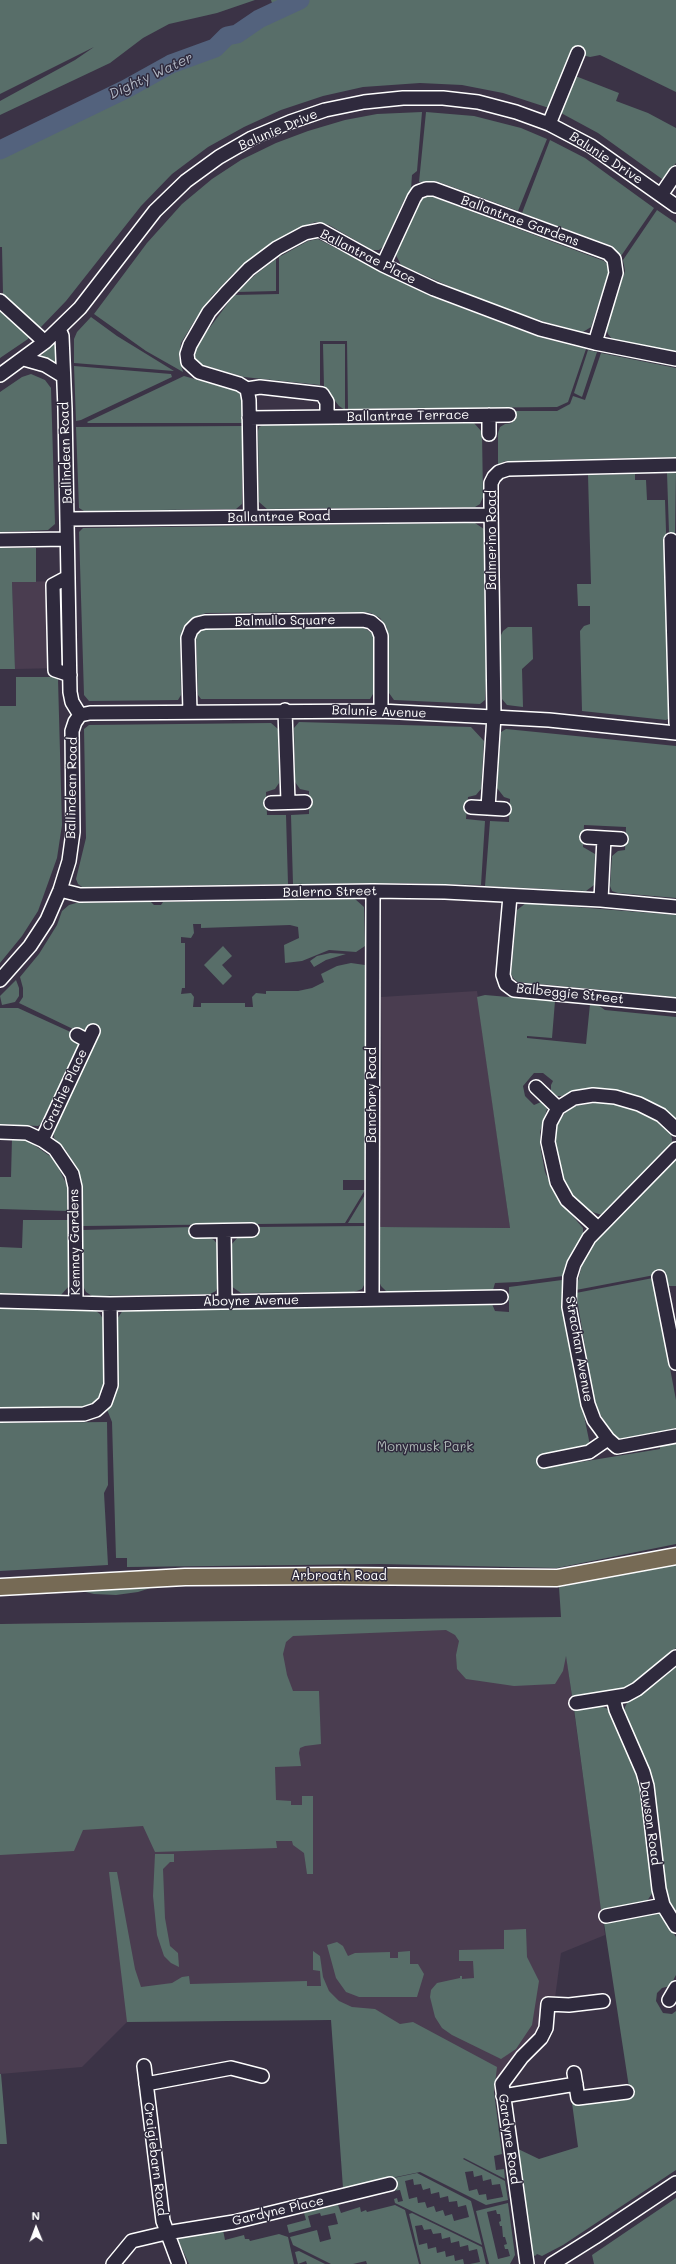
<!DOCTYPE html>
<style>
body{margin:0}
#map{position:relative;width:676px;height:2264px;overflow:hidden;background:#3b3346;font-family:Mali,sans-serif}
canvas{display:block}
.north{position:absolute;left:16px;top:2208px;width:40px;height:40px;-webkit-text-stroke:3px #2f2a3d;paint-order:stroke;rotate:359deg;font-size:11px;font-weight:700;line-height:16px;text-align:center;color:#fff}
.north::after{content:'';display:block;margin:auto;width:14px;height:18px;background:#fff;clip-path:polygon(50% 0,100% 100%,50% 72%,0 100%)}
</style>
<div id="map">
<canvas width="676" height="2264"></canvas>
<div class="north">N</div>
</div>
<script>
const ctx = document.querySelector('canvas').getContext('2d');
ctx.lineJoin = 'round';
function fill(path, color) {
  ctx.fillStyle = color;
  ctx.fill(path, 'evenodd');
}
function shape(rows) {
  const path = new Path2D();
  for (const r of rows) {
    path.moveTo(r[0], r[1]);
    for (let i = 2; i < r.length; i += 2) path.lineTo(r[i], r[i + 1]);
  }
  return path;
}
function strokePath(path, color, width, dash) {
  ctx.strokeStyle = color;
  ctx.lineWidth = width;
  ctx.lineCap = dash ? 'butt' : 'round';
  ctx.setLineDash(dash || []);
  ctx.stroke(path);
}
function drawText(font, color, halo, rows, align = 'center') {
  ctx.font = font + ' Mali,sans-serif';
  ctx.lineWidth = 3;
  ctx.setLineDash([]);
  ctx.textBaseline = 'middle';
  ctx.strokeStyle = halo;
  ctx.fillStyle = color;
  for (const [text, x, y, turn = 0] of rows) {
    ctx.save();
    ctx.translate(x, y);
    ctx.rotate((+turn || 0) * Math.PI / 180);
    ctx.textAlign = isNaN(turn) ? turn : align;
    if (halo) ctx.strokeText(text, 0, 0);
    ctx.fillText(text, 0, 0);
    ctx.restore();
  }
}
fill(shape([
 [59,581,61,668,15,669,12,582],
 [477,991,510,1228,380,1227,376,1187,382,1068,381,997],
 [561,1617,605,1935,561,1953,551,2028,508,2083,508,2091,494,2092,357,2061,331,2020,127,2022,82,2067,0,2074,0,1624]
]), '#4a3d50');
fill(shape([
 [0,0,255,0,217,13,169,24,143,38,110,63,0,115,0,101,75,60,94,47,0,94],
 [271,0,676,0,676,92,600,55,590,57,570,52,549,108,503,93,462,85,420,83,363,87,323,96,281,110,244,127,208,147,172,174,141,206,66,301,41,327,37,326,5,298,3,294,2,247,0,247,0,150,126,89,171,64,215,48,227,36,237,34,259,19,275,13],
 [574,77,578,77,619,93,616,101,648,113,676,128,676,163,665,178,662,179,598,133,561,113],
 [422,112,417,171,412,175,411,189,404,200,384,246,379,250,372,250,329,225,316,222,303,226,277,240,233,274,212,296,195,320,181,343,179,357,183,372,146,351,94,314,147,243,182,204,212,179,241,160,276,143,308,131,345,120,377,114],
 [426,112,474,116,521,128,547,139,518,211,436,181,419,182],
 [550,140,585,158,654,208,621,256,612,246,522,213],
 [426,197,433,197,604,261,608,265,609,271,591,327,583,332,545,322,474,297,401,265,396,255,421,199],
 [657,210,676,223,676,352,612,339,608,334,606,328,625,271,623,260],
 [318,239,430,296,539,337,586,349,568,402,557,407,348,409,347,341,320,341,320,385,244,377,200,364,195,359,194,352,205,334,234,295,279,294,279,257,308,241],
 [276,259,276,291,237,292,255,275],
 [0,310,29,335,28,339,0,358],
 [91,317,117,336,174,371,74,363,74,339,77,332],
 [53,343,56,345,56,360,54,363,41,356],
 [323,344,345,344,345,410,339,406,324,387],
 [588,350,597,352,582,397,574,393],
 [601,353,676,368,676,457,505,461,498,465,498,433,500,427,505,424,512,423,512,411,557,411,570,404,573,396,585,400],
 [74,366,171,374,172,377,81,420,76,421],
 [31,374,45,380,51,388,55,524,48,530,0,532,0,392,22,377],
 [184,376,237,391,242,396,242,423,88,423,87,422],
 [474,423,482,432,483,497,480,504,475,507,267,509,259,502,258,431,259,427,263,425],
 [242,426,242,504,236,509,84,511,79,508,76,427],
 [667,473,676,473,675,534,669,532],
 [635,474,635,480,646,480,647,500,665,500,672,713,670,718,666,720,582,711,580,631,584,626,590,624,590,606,578,606,577,584,591,584,588,475],
 [475,523,484,529,486,677,485,700,480,704,394,700,389,693,387,628,380,618,371,613,363,612,206,613,192,618,182,630,180,641,181,695,178,700,89,701,84,695,79,532,83,528],
 [0,548,36,548,36,582,12,582,15,669,0,669],
 [363,627,373,634,373,694,370,699,201,699,198,695,196,634,200,630],
 [508,627,532,627,533,659,522,669,523,707,507,705,502,699,500,637,503,631],
 [16,677,54,677,58,679,62,825,57,858,38,911,22,936,0,963,0,706,16,706],
 [299,722,471,727,484,741,481,789,476,795,468,797,466,819,485,821,481,885,403,883,293,884,291,815,309,814,309,791,300,789,295,782,294,728],
 [271,723,278,729,279,783,275,789,266,792,267,815,286,815,288,884,82,887,78,884,76,879,86,838,84,729,89,725],
 [506,729,676,746,676,898,618,893,612,891,610,886,612,856,618,851,625,850,626,827,584,825,583,847,595,854,594,885,586,891,485,886,490,821,509,822,510,799,504,797,497,788,501,732],
 [355,899,364,907,365,946,356,952,329,950,302,961,285,963,284,945,299,938,298,927,290,925,201,928,201,924,193,924,194,933,191,938,181,937,181,943,185,943,185,988,182,988,181,994,191,993,194,997,193,1007,201,1007,201,1003,245,1003,245,1007,253,1007,252,997,256,993,266,994,266,991,298,991,312,988,324,982,321,974,337,966,351,963,365,965,365,1180,343,1180,343,1190,365,1190,345,1223,83,1226,82,1184,77,1168,65,1149,54,1138,53,1130,101,1031,88,1026,86,1030,82,1031,74,1027,73,1029,19,1003,23,997,23,988,20,977,39,954,57,925,62,911,69,905,76,903,151,902,154,905,161,905,163,902],
 [526,903,676,915,676,997,518,982,514,979,511,974,517,910],
 [223,946,232,956,222,965,232,976,223,985,204,965],
 [330,953,346,954,326,960,314,967,310,961,317,956],
 [16,980,19,988,19,996,15,1002,2,1005,0,996],
 [485,995,555,1001,552,1038,527,1036,527,1038,586,1044,590,1004,598,1005,605,1010,676,1017,676,1119,662,1107,638,1096,610,1089,595,1088,580,1090,562,1096,557,1096,551,1091,551,1085,553,1081,543,1073,534,1073,523,1086,525,1096,534,1105,541,1102,545,1104,547,1109,540,1132,540,1145,545,1172,557,1198,583,1228,583,1235,568,1260,563,1276,518,1282,495,1283,493,1290,386,1291,381,1286,379,1281,380,1227,510,1228,477,997],
 [0,1008,18,1008,75,1034,79,1046,42,1123,38,1126,0,1124],
 [601,1102,621,1105,646,1115,661,1124,671,1134,672,1139,672,1143,602,1215,586,1210,571,1193,562,1177,554,1140,557,1124,565,1113,575,1106],
 [12,1138,27,1140,54,1159,67,1185,67,1211,0,1209,0,1177,11,1177],
 [676,1160,676,1286,668,1286,665,1273,576,1290,582,1264,595,1241],
 [366,1193,365,1223,348,1223],
 [23,1220,68,1220,69,1286,61,1295,0,1293,0,1247,22,1248],
 [365,1226,365,1283,362,1289,354,1292,241,1293,231,1286,231,1245,238,1237,255,1237,255,1227],
 [193,1227,194,1237,208,1237,214,1240,218,1245,218,1286,216,1291,210,1294,92,1296,86,1292,83,1286,82,1230],
 [653,1278,676,1400,676,1428,623,1439,617,1438,611,1432,597,1409,593,1394,576,1293],
 [562,1280,562,1308,590,1445,542,1454,544,1468,660,1449,660,1446,676,1443,676,1544,557,1568,380,1564,127,1567,127,1558,116,1558,112,1422,106,1407,118,1389,117,1319,123,1310,492,1304,495,1311,509,1312,509,1287],
 [0,1308,96,1311,100,1314,103,1319,104,1385,101,1394,94,1403,84,1408,0,1408],
 [107,1422,108,1485,104,1493,108,1565,0,1571,0,1423],
 [676,1565,676,1648,633,1683,622,1689,572,1696,566,1656,563,1671,555,1684,514,1686,466,1679,457,1669,456,1655,459,1641,455,1635,446,1630,293,1636,286,1642,283,1654,287,1675,293,1691,319,1691,321,1744,305,1746,300,1748,299,1753,301,1766,275,1767,276,1800,291,1801,291,1805,302,1805,302,1796,313,1796,313,1874,307,1874,304,1853,293,1845,292,1841,276,1841,277,1848,155,1852,143,1826,83,1830,74,1851,0,1855,0,1624,561,1617,559,1587],
 [160,1585,138,1592,116,1595,94,1594,73,1589],
 [676,1665,676,1915,667,1895,649,1770,624,1713,625,1707,628,1701,642,1694],
 [601,1706,608,1709,639,1780,653,1892,647,1901,601,1910,574,1709],
 [155,1854,174,1854,174,1862,170,1862,163,1869,165,1918,170,1946,178,1953,179,1967,171,1963,164,1956,157,1935,153,1896],
 [109,1872,117,1872,135,1969,141,1987,172,1983,182,1977,189,1976,190,1984,307,1981,307,1986,321,1986,320,1971,313,1970,313,1951,320,1956,323,1977,329,1991,339,2001,352,2007,375,2009,400,2024,413,2022,497,2067,494,2092,502,2154,494,2156,496,2170,504,2169,505,2179,464,2158,463,2159,505,2181,508,2200,486,2205,420,2172,343,2188,331,2020,127,2022],
 [473,2171,474,2177,482,2175,483,2181,491,2179,492,2185,500,2184,503,2197,487,2200,486,2194,479,2195,477,2189,469,2191,465,2172],
 [653,1913,662,1914,676,1937,676,1975,670,1986,662,1988,657,1993,656,2001,663,2013,672,2014,676,2011,676,2170,563,2245,542,2256,537,2254,535,2256,530,2253,516,2148,539,2159,578,2147,572,2103,630,2094,604,1923],
 [526,1929,527,1957,539,1981,532,2025,516,2049,501,2059,452,2035,442,2028,435,2017,430,1997,431,1990,437,1983,460,1978,460,1976,462,1976,462,1979,474,1978,473,1961,459,1961,459,1950,504,1949,504,1930],
 [337,1942,343,1946,348,1956,355,1953,390,1952,390,1958,398,1958,398,1952,410,1951,410,1964,418,1964,424,1974,417,1997,359,1997,346,1992,336,1978,327,1945],
 [0,2074,1,2074,7,2144,0,2144],
 [417,2173,471,2201,482,2245,395,2203,394,2199,397,2198,398,2202,403,2201,400,2190,392,2191,389,2179],
 [413,2179,414,2185,421,2184,423,2190,430,2188,431,2194,439,2192,440,2198,448,2196,449,2202,457,2201,458,2207,466,2205,469,2217,454,2221,452,2214,445,2216,443,2210,436,2212,434,2206,427,2208,425,2202,418,2203,417,2197,409,2199,405,2181],
 [676,2198,676,2264,594,2264,592,2255],
 [508,2203,515,2255,510,2264,489,2264,476,2211],
 [496,2210,497,2214,500,2214,501,2221,499,2222,500,2226,502,2226,503,2237,505,2237,507,2244,504,2245,505,2249,508,2249,510,2256,498,2259,487,2212],
 [338,2205,341,2213,360,2207,361,2212,366,2210,367,2212,395,2205,405,2210,419,2264,367,2264,366,2261,353,2264,331,2264,293,2245,290,2237,317,2230,320,2242,331,2239,328,2226,338,2224,335,2213,321,2216,320,2213,308,2216,311,2227,289,2233,287,2225,306,2220,304,2213],
 [412,2213,482,2247,486,2264,470,2264,480,2262,477,2249,469,2251,468,2245,460,2247,459,2241,451,2243,450,2237,442,2239,441,2233,433,2234,431,2229,424,2230,422,2225,415,2226,419,2245,427,2243,428,2249,436,2247,437,2253,445,2251,446,2257,454,2255,455,2261,463,2259,464,2264,421,2264,409,2214],
 [223,2230,225,2240,244,2235,245,2239,249,2239,250,2241,279,2234,288,2237,294,2264,189,2264,178,2240,182,2237],
 [299,2251,325,2264,307,2264,306,2261,298,2264,295,2252]
]), '#586e69');
strokePath(shape([
 [0,150,126,89,171,64,215,48,227,36,237,34,259,19,300,0]
]), '#53627d', 19);
const minor = shape([
 [549,124,578,53],
 [661,195,676,173],
 [383,265,414,198,418,192,426,189,434,189,608,253,614,259,616,273,595,343],
 [0,301,45,342],
 [59,329,62,336,65,409,70,692,72,702,80,715],
 [24,359,45,365,63,376],
 [0,375,45,342,80,308,155,211,186,181,219,157,252,138,290,122,325,110,364,102,403,98,443,98,478,102,516,112,549,124,591,146,676,206],
 [247,389,260,387,322,394,327,402,327,417],
 [489,415,489,434],
 [249,418,509,415],
 [251,517,249,400,247,389,239,384,199,372,188,362,187,354,190,345,209,312,226,293,249,269,277,248,305,233,320,230,383,265,434,289,540,329,595,343,676,359],
 [67,519,491,515],
 [0,540,67,539],
 [671,540,676,723],
 [68,577,53,585,55,670,70,675],
 [285,710,288,802],
 [190,712,188,638,191,630,197,624,205,622,363,620,371,622,378,628,381,636,381,711],
 [80,715,90,713,381,711,549,720,676,733],
 [271,803,305,802],
 [471,807,504,809],
 [488,808,494,716,491,505,491,483,494,477,499,472,508,469,676,465],
 [587,837,621,839],
 [60,890,80,895,373,891,445,892,601,900,676,907],
 [510,896,503,975,506,984,514,990,676,1005],
 [601,900,604,838],
 [0,980,30,946,47,920,60,890,69,861,73,832,72,731,75,722,80,715],
 [77,1035,88,1041],
 [536,1087,558,1108],
 [0,1132,27,1133,42,1140,55,1149,72,1174,75,1187,76,1303],
 [42,1140,93,1031],
 [598,1228,567,1200,557,1182,548,1142,550,1123,558,1108,574,1098,593,1095,615,1097,639,1104,661,1115,676,1129],
 [196,1231,252,1230],
 [224,1231,225,1302],
 [659,1277,676,1363],
 [372,1299,373,891],
 [0,1301,110,1304,501,1297],
 [0,1415,84,1414,96,1410,105,1402,111,1385,110,1304],
 [608,1439,594,1420,588,1404,569,1307,570,1277,574,1264,589,1238,676,1149],
 [544,1461,589,1452,608,1439,617,1447,676,1436],
 [613,1698,616,1710,643,1772,647,1786,659,1889,663,1905,676,1926],
 [576,1703,626,1695,637,1689,676,1657],
 [606,1916,663,1905],
 [669,2000,676,1988],
 [144,2066,163,2221,179,2264],
 [574,2073,578,2098,627,2092],
 [146,2084,231,2068,262,2076],
 [503,2096,576,2084],
 [113,2264,132,2241,166,2233,234,2222,390,2184],
 [527,2264,502,2084,522,2057,541,2038,546,2028,548,2004,569,2005,603,2001],
 [552,2264,595,2237,676,2183]
]);
const major = shape([
 [0,1587,185,1577,338,1576,557,1578,676,1556]
]);
strokePath(minor, '#fff', 16);
strokePath(major, '#fff', 19);
strokePath(minor, '#2f2a3d', 13);
strokePath(major, '#766a55', 16);
drawText('13px', '#fff', '#2f2a3d', [
 ["Balunie Drive",278,130,-23],
 ["Balunie Drive",606,158,33],
 ["Ballantrae Gardens",520,221,20],
 ["Ballantrae Place",368,257,27],
 ["Ballantrae Terrace",408,416,-1],
 ["Ballindean Road",66,453,-92],
 ["Ballantrae Road",279,517,-1],
 ["Balmerino Road",492,540,-90],
 ["Balmullo Square",285,621,-1],
 ["Balunie Avenue",379,712,2],
 ["Ballindean Road",72,788,-89],
 ["Balerno Street",330,892,-1],
 ["Balbeggie Street",570,994,6],
 ["Crathie Place",65,1090,-65],
 ["Banchory Road",372,1095,-90],
 ["Kemnay Gardens",75,1242,-91],
 ["Aboyne Avenue",251,1301,-1],
 ["Strachan Avenue",579,1349,80],
 ["Arbroath Road",339,1576],
 ["Dawson Road",650,1823,82],
 ["Gardyne Road",509,2139,82],
 ["Craigiebarn Road",155,2159,83],
 ["Gardyne Place",278,2211,-13]
]);
drawText('13px', '#acb6b4', '#2f2a3d', [
 ["Monymusk Park",425,1447]
]);
drawText('italic 14px', '#b2b8c4', '#2f2a3d', [
 ["Dighty Water",151,76,-25]
]);
</script>
